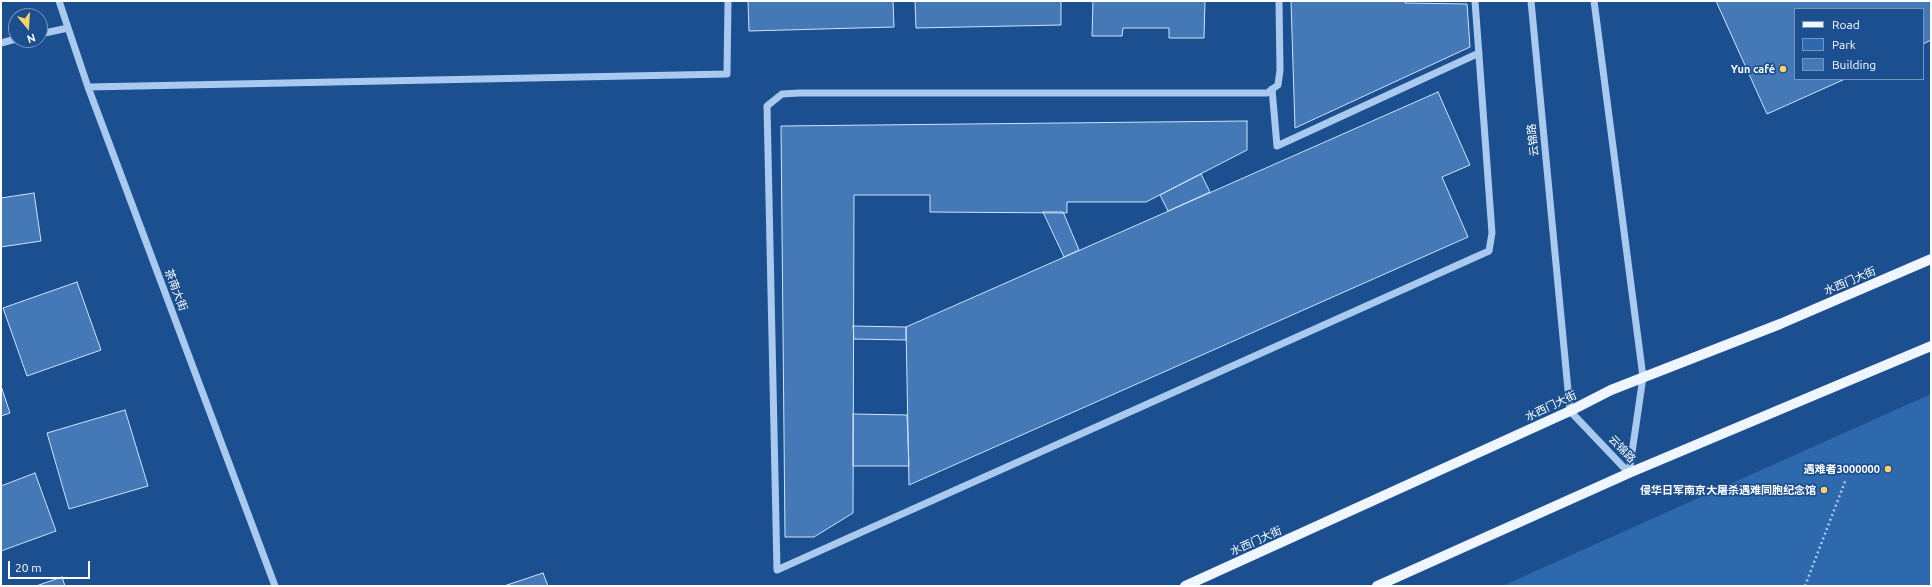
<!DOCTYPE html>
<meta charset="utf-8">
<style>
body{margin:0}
#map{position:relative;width:1932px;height:587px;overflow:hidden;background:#1b4f8f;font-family:Ubuntu,sans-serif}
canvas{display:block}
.frame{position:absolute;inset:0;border:2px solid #fff;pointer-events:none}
.legend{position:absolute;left:1794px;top:8px;width:130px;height:72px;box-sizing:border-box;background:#1b4f8f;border:1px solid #7695bc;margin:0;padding:5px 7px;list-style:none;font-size:12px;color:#fff}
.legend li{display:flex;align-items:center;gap:8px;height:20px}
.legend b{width:20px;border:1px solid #7695bc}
.north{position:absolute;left:8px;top:8px;width:40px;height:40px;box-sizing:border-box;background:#1b4f8f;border:1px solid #7695bc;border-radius:50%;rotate:162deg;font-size:11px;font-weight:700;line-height:16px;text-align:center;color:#fff}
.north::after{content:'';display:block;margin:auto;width:14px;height:18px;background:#ffd166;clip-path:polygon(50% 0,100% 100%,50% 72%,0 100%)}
.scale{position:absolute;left:8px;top:561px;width:82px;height:18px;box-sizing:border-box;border:2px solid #fff;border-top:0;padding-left:5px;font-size:12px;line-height:14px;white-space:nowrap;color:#fff;-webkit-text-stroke:3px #1b4f8f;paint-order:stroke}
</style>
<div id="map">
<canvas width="1932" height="587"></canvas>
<div class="frame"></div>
<ul class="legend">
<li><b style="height:5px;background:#f0f6ff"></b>Road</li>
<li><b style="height:11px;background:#2e69ad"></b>Park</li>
<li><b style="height:11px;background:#4478b7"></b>Building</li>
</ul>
<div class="north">N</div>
<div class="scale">20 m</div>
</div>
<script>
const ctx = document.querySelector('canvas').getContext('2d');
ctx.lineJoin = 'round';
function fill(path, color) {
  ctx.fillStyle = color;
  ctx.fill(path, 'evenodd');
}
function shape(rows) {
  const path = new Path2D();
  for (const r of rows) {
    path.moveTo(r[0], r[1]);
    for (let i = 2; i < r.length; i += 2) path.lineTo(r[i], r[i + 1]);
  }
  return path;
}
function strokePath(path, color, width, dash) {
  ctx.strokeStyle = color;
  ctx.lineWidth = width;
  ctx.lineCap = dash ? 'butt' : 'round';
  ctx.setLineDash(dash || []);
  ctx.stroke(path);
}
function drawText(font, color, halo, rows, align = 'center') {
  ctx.font = font + ' Ubuntu,"Noto Sans SC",sans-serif';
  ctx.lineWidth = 3.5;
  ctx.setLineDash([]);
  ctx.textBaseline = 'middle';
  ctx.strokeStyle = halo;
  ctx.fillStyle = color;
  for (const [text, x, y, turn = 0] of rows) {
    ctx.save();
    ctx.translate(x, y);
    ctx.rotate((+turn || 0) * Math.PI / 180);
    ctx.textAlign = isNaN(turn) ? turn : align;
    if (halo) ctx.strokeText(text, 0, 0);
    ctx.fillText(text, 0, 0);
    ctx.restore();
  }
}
fill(shape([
 [1931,394,1931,586,1502,586]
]), '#2e69ad');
const building = shape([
 [748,1,893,1,894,27,749,31,748,1],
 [915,1,1061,1,1061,25,916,28,915,1],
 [1093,1,1205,1,1204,38,1169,38,1169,28,1123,28,1122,36,1092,36,1093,1],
 [1291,1,1405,1,1405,3,1467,4,1470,47,1295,128,1291,1],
 [1716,1,1931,1,1931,40,1923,44,1923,9,1795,9,1795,79,1845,79,1767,114,1716,1],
 [1438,92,1470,165,1442,177,1468,237,909,485,906,327,1438,92],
 [1247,121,1247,150,1146,202,1067,202,1067,213,930,212,930,195,854,195,853,513,814,537,785,537,781,126,1247,121],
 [1201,174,1210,192,1168,211,1160,195,1201,174],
 [34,193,41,241,1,247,1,198,34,193],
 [1043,212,1063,212,1079,250,1064,257,1043,212],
 [77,282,101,350,27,376,3,308,77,282],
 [853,326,906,327,906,340,854,339,853,326],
 [1,386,10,413,1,416,1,386],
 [125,410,148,486,69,509,47,433,125,410],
 [853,414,907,415,909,466,853,466,853,414],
 [35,473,56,531,1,551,1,486,35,473],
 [543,573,548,586,504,586,543,573],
 [62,577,65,586,36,586,62,577]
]);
fill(building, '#4478b7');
strokePath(building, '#cfe3fa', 1);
strokePath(shape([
 [1805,586,1846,479]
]), '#a9c9ee', 2.5, [2, 3]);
strokePath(shape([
 [59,1,88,87,275,586],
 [1279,1,1280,70,1278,85,1267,93,799,93,782,94,767,106,777,570,1489,251,1492,233,1475,1],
 [1531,1,1570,411,1629,473],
 [1594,1,1643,377,1629,473],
 [40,34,68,28],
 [1,43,16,39],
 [88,87,727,74,728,1],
 [1272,89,1277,146,1479,53]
]), '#a9c9ee', 7);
strokePath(shape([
 [1185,586,1570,411,1611,390,1780,324,1931,259],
 [1377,586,1629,473,1931,346]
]), '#f0f6ff', 10);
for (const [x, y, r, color] of [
 [1783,69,4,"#ffd166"],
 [1888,469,4,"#ffd166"],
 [1824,490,4,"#ffd166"]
]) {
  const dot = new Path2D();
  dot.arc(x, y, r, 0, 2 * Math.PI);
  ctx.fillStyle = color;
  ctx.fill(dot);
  strokePath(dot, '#1b4f8f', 1.5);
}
drawText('bold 11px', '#fff', '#1b4f8f', [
 ["Yun café",1775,69],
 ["遇难者3000000",1880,469],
 ["侵华日军南京大屠杀遇难同胞纪念馆",1816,490]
], 'right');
drawText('11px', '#fff', '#1b4f8f', [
 ["云锦路",1533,140,-96],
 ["水西门大街",1850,281,-23],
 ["茶南大街",176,290,69],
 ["水西门大街",1551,406,-25],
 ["云锦路",1622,449,46],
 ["水西门大街",1256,541,-24]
]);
</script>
